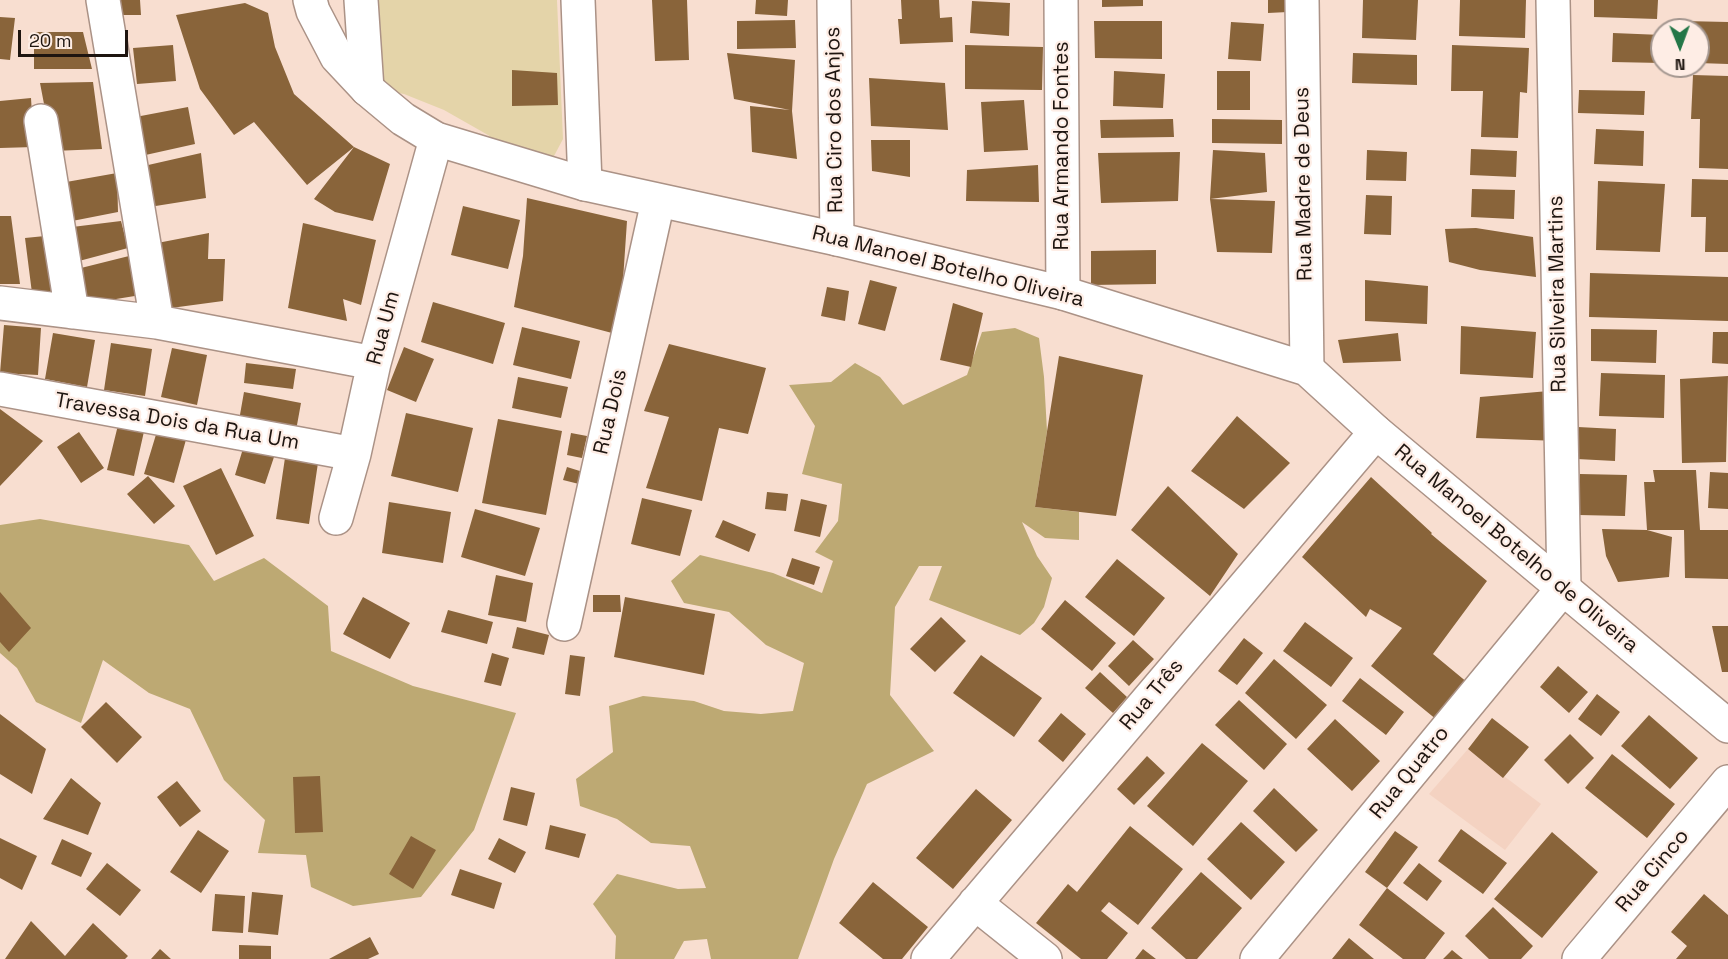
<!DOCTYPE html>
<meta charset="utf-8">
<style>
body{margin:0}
#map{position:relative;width:1728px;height:959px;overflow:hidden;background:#f8ded0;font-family:"Space Grotesk",sans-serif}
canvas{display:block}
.north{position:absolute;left:1650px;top:18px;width:60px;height:60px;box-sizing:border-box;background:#feede5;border:2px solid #a49790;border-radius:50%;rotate:179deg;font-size:16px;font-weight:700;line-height:24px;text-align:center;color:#1e1510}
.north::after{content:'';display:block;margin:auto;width:21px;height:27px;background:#247748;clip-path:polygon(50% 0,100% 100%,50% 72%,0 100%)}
.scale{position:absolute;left:18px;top:30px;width:110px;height:27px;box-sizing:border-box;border:3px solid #1e1510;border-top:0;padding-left:8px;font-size:18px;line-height:21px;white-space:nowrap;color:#1e1510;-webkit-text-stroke:4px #feede5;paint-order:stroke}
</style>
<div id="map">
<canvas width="1728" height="959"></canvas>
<div class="north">N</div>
<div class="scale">20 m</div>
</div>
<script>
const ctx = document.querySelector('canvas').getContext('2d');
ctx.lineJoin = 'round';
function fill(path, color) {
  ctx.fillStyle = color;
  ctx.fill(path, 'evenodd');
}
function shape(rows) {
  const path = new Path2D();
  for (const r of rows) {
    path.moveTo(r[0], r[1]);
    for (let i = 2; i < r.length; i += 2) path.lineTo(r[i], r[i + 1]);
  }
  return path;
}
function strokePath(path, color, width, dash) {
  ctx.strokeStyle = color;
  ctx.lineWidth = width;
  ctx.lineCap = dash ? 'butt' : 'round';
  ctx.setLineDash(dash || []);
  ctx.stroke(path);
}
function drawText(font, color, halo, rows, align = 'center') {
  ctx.font = font + ' "Space Grotesk",sans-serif';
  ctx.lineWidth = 4.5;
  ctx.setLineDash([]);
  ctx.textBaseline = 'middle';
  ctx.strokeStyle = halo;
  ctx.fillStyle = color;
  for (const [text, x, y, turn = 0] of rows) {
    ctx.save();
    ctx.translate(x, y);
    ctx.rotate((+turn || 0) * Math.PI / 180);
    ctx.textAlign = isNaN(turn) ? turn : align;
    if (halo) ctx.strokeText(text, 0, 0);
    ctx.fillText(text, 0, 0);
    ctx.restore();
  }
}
fill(shape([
 [1468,749,1541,804,1505,850,1429,794]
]), '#f4d2c1');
fill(shape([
 [369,0,557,0,563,139,554,156,531,156,504,149,488,135,444,110,404,94,382,90]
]), '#e4d4a9');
fill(shape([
 [1015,328,1039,338,1044,377,1047,431,1035,507,1079,512,1079,540,1045,538,1022,522,1037,556,1052,578,1044,607,1034,623,1020,635,929,600,942,566,919,566,895,607,890,695,934,751,867,784,834,859,798,959,711,959,707,939,684,941,674,959,615,959,616,936,593,904,617,874,678,889,706,888,690,846,651,843,617,819,580,806,576,779,613,752,609,706,643,696,694,701,724,711,761,714,793,711,804,663,766,645,729,612,684,603,671,581,700,555,773,573,822,593,833,561,815,552,838,521,842,484,802,474,815,426,789,385,831,382,855,363,880,377,903,405,967,375,982,332],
 [40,519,189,545,214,581,264,558,328,606,331,651,413,686,516,713,474,830,421,897,353,906,311,887,306,855,258,853,265,820,224,780,190,709,149,693,103,660,81,723,36,702,17,668,0,653,0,525]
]), '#bda973');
fill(shape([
 [106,0,140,0,141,15,107,15],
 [652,0,687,0,689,60,655,61],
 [756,0,788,0,787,16,755,14],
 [901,0,939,0,940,18,952,17,953,42,900,44,898,19,902,19],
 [1102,0,1143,0,1143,6,1102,7],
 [1268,0,1288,0,1288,12,1268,13],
 [1363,0,1418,0,1416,40,1362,38],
 [1460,0,1526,0,1525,38,1459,36],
 [1594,0,1658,0,1657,19,1594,17],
 [972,1,1010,3,1009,36,970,33],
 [245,3,268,13,275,47,294,94,354,147,390,164,373,221,335,212,314,199,354,147,307,185,254,122,234,135,200,89,176,15],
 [0,17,15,18,10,60,0,59],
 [795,20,796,48,737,49,737,21],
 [1094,21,1162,21,1162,59,1095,58],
 [1683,21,1728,22,1728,64,1698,63,1698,30,1683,30],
 [1231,22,1264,24,1261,61,1228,59],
 [34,32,83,32,92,69,34,69],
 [1613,33,1662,35,1662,63,1612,62],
 [173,45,176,81,137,84,133,48],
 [965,45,1043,47,1042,90,965,89],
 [1452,45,1529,48,1527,93,1520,92,1518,138,1481,137,1483,91,1451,91],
 [727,53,795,60,792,111,797,159,752,152,750,106,790,110,734,99],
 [1353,53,1417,55,1417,85,1352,83],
 [512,70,557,73,558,105,512,106],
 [1114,71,1165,74,1163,108,1113,106],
 [1217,71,1250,71,1250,110,1217,110],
 [1693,75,1728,76,1728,169,1699,168,1700,119,1691,119],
 [869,78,945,83,948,130,871,126],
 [93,82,102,149,53,151,40,83],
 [1579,90,1645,91,1644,115,1578,113],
 [31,98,34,147,0,148,0,101],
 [1024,100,1028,150,984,152,981,102],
 [188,107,195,144,132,158,125,119],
 [1173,119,1174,137,1101,138,1100,120],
 [1212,119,1282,120,1282,144,1212,143],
 [1596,129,1644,131,1643,166,1594,164],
 [871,140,910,140,910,177,872,171],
 [1471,149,1517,151,1516,177,1470,175],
 [1213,150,1265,153,1267,192,1210,199],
 [1367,150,1407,152,1406,181,1366,180],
 [1180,152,1178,201,1101,203,1098,153],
 [201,153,206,198,143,208,135,168],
 [1038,165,1039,202,966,201,967,170],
 [117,173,118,212,62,223,55,184],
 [1692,179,1728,180,1728,252,1705,252,1706,217,1691,217],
 [1598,181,1665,184,1660,252,1596,250],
 [1472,189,1515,190,1514,219,1471,217],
 [1366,195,1392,196,1391,235,1364,234],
 [527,198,627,221,623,280,612,333,514,307,523,256],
 [1210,199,1275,201,1272,253,1217,252],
 [463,206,520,220,508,269,451,255],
 [0,216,11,216,20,284,0,284],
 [121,221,128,248,79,261,64,228],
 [303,223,376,240,361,305,343,299,347,321,288,308],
 [1476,228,1533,237,1536,277,1480,270,1449,262,1445,229],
 [209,233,208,259,225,259,223,301,156,310,147,245],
 [55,235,63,297,33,301,25,238],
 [1156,250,1156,284,1091,285,1091,251],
 [129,256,141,295,85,304,77,269],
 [1590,273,1728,277,1728,321,1589,317],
 [870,280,897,287,885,331,858,324],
 [1365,280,1428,286,1427,324,1365,321],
 [827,287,849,291,845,321,821,316],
 [433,302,505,323,493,364,421,342],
 [953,303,983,313,971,367,940,360],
 [4,325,41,328,38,375,0,373],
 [1461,326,1536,332,1533,378,1460,374],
 [522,327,580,341,571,379,513,365],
 [1591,329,1657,330,1656,363,1591,361],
 [1713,332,1728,332,1728,364,1712,363],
 [53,333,95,340,87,387,45,379],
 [1398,333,1401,361,1343,363,1338,340],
 [111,343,152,349,145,396,104,390],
 [669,344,766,368,748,434,719,428,702,501,646,488,669,417,644,411],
 [404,347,434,359,416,402,387,390],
 [172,348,207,355,197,405,161,397],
 [1059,356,1143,375,1116,516,1035,507],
 [246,363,296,369,293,389,244,383],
 [1601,373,1665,375,1664,418,1599,416],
 [1728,376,1726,462,1682,463,1680,379],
 [518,377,568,387,561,418,512,408],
 [1560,390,1559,441,1476,438,1480,397],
 [244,392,301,403,295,436,238,426],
 [0,409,43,441,0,486],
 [406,413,473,428,458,492,391,476],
 [1237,416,1290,463,1244,509,1191,471],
 [498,419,562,431,546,515,482,503],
 [119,421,145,427,134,476,107,470],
 [1578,427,1616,429,1615,461,1577,459],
 [158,428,187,436,174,483,144,474],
 [79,432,104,468,81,483,57,447],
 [571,433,587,436,582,458,567,455],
 [245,442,276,451,265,484,235,475],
 [286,451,319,456,309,524,276,519],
 [567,467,583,472,579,484,563,480],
 [221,468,254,536,216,555,183,486],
 [1653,470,1696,470,1700,530,1728,530,1728,579,1685,578,1684,530,1647,530,1644,482,1655,482],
 [1710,472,1728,473,1728,509,1708,508],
 [1580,474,1627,475,1625,516,1579,515],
 [148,476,175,506,154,524,127,494],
 [1371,477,1432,533,1431,534,1487,581,1433,654,1468,683,1437,720,1371,666,1402,628,1370,609,1366,617,1302,557],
 [1168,486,1238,554,1210,596,1131,530],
 [767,492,788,494,786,511,765,509],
 [642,498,692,510,680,556,631,544],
 [801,499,827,505,820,537,794,531],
 [389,502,451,512,443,563,382,553],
 [475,509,540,528,525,576,461,557],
 [723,520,756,534,749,552,715,537],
 [1602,529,1647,530,1672,537,1669,577,1618,582,1606,556],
 [792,558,820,567,814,585,786,576],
 [1117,559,1165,598,1134,636,1085,597],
 [496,575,533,583,526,622,488,615],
 [0,592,31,628,9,652,0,642],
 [593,595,620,595,621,612,593,612],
 [363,597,410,623,390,659,343,634],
 [625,597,715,614,704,675,614,657],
 [1065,600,1116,643,1092,671,1041,629],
 [448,610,493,622,487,644,441,632],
 [941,617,966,641,935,672,910,649],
 [1305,622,1353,658,1331,687,1283,651],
 [1712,626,1728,626,1728,672,1722,672],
 [517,627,549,635,544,655,512,648],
 [1244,638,1263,653,1237,685,1218,671],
 [1133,640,1154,659,1129,686,1108,666],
 [492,653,509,658,501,686,484,682],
 [570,655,585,657,580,696,565,694],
 [981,655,1042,698,1014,737,953,693],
 [1274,659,1327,705,1296,739,1245,693],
 [1558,666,1588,692,1569,713,1540,687],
 [1100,672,1127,697,1113,713,1085,688],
 [1360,678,1404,712,1386,735,1342,701],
 [1597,694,1620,712,1601,736,1578,719],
 [1239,700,1287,744,1264,770,1215,725],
 [106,702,142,737,117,763,81,727],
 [1061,713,1086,734,1063,762,1038,741],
 [0,714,46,749,32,794,0,774],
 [1649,715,1698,758,1670,789,1621,746],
 [1492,718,1529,747,1503,778,1468,749],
 [1335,719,1380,761,1352,791,1307,749],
 [1570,734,1594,758,1568,784,1544,760],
 [1202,743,1248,781,1193,846,1147,806],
 [1612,754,1675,804,1647,838,1585,788],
 [1147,756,1165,773,1134,805,1117,789],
 [320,776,323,832,295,833,293,777],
 [71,778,101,803,88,835,43,819],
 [177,781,201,811,180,827,157,797],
 [511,787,535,793,527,826,503,820],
 [1274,788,1318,830,1296,852,1253,811],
 [976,789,1012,820,953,889,916,858],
 [1241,822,1285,862,1251,900,1207,859],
 [550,825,586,834,579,858,545,849],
 [1130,826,1183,869,1138,925,1109,902,1101,911,1128,933,1107,959,1081,959,1036,923,1068,884,1077,892],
 [1461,829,1507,863,1483,894,1438,861],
 [198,830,229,851,201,893,170,872],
 [1395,831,1418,847,1387,888,1365,872],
 [1552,832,1598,872,1542,938,1494,899],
 [411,836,436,850,413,889,389,874],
 [0,838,37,856,22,890,0,878],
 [499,838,526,852,515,873,488,859],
 [62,839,92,853,81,877,51,864],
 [107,863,141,890,120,916,86,889],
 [1419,863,1442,881,1427,901,1403,883],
 [460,869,502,883,494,909,451,895],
 [1201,872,1242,908,1197,959,1186,959,1151,928],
 [873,882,928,927,902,959,883,959,839,923],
 [1387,888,1445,933,1425,959,1403,959,1359,925],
 [252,892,283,895,278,935,248,932],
 [215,894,245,896,243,933,212,931],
 [1704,894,1728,915,1728,959,1676,959,1687,946,1671,932],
 [1493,907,1533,946,1521,959,1489,959,1465,936],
 [31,921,65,956,93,923,128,956,125,959,5,959],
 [370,937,379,954,368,959,329,959],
 [1349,938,1374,959,1332,959],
 [239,945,271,946,271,959,239,959],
 [160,949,171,959,151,959],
 [1143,949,1156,959,1135,959],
 [1452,950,1463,959,1443,959]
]), '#89643a');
const minor = shape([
 [103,0,157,322],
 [361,0,367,89],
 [578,0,585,184],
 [834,0,837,239],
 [1061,0,1063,293],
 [1302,0,1307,369],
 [41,121,72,312],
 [0,303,157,322,374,363],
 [0,389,354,454],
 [336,518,354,454,374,363,436,139],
 [564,624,658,201],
 [975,903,1045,959],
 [928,959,1376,432],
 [1257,959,1564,587,1553,0],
 [1579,959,1728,782]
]);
const tertiary = shape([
 [310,0,313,11,337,57,367,89,403,119,436,139,585,184,837,239,1063,293,1307,369,1376,432,1728,726]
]);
strokePath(minor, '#ab9286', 36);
strokePath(tertiary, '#ab9286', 36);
strokePath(minor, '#fff', 33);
strokePath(tertiary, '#fff', 33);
drawText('21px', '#1e1510', '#feede5', [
 ["Rua Ciro dos Anjos",835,120,-91],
 ["Rua Armando Fontes",1062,146,-90],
 ["Rua Madre de Deus",1304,184,-91],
 ["Rua Manoel Botelho Oliveira",948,267,14],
 ["Rua Silveira Martins",1558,294,-91],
 ["Rua Um",384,328,-75],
 ["Rua Dois",611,412,-77],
 ["Travessa Dois da Rua Um",177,422,10],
 ["Rua Manoel Botelho de Oliveira",1516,549,40],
 ["Rua Três",1152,695,-50],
 ["Rua Quatro",1410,773,-51],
 ["Rua Cinco",1653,871,-50]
]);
</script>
